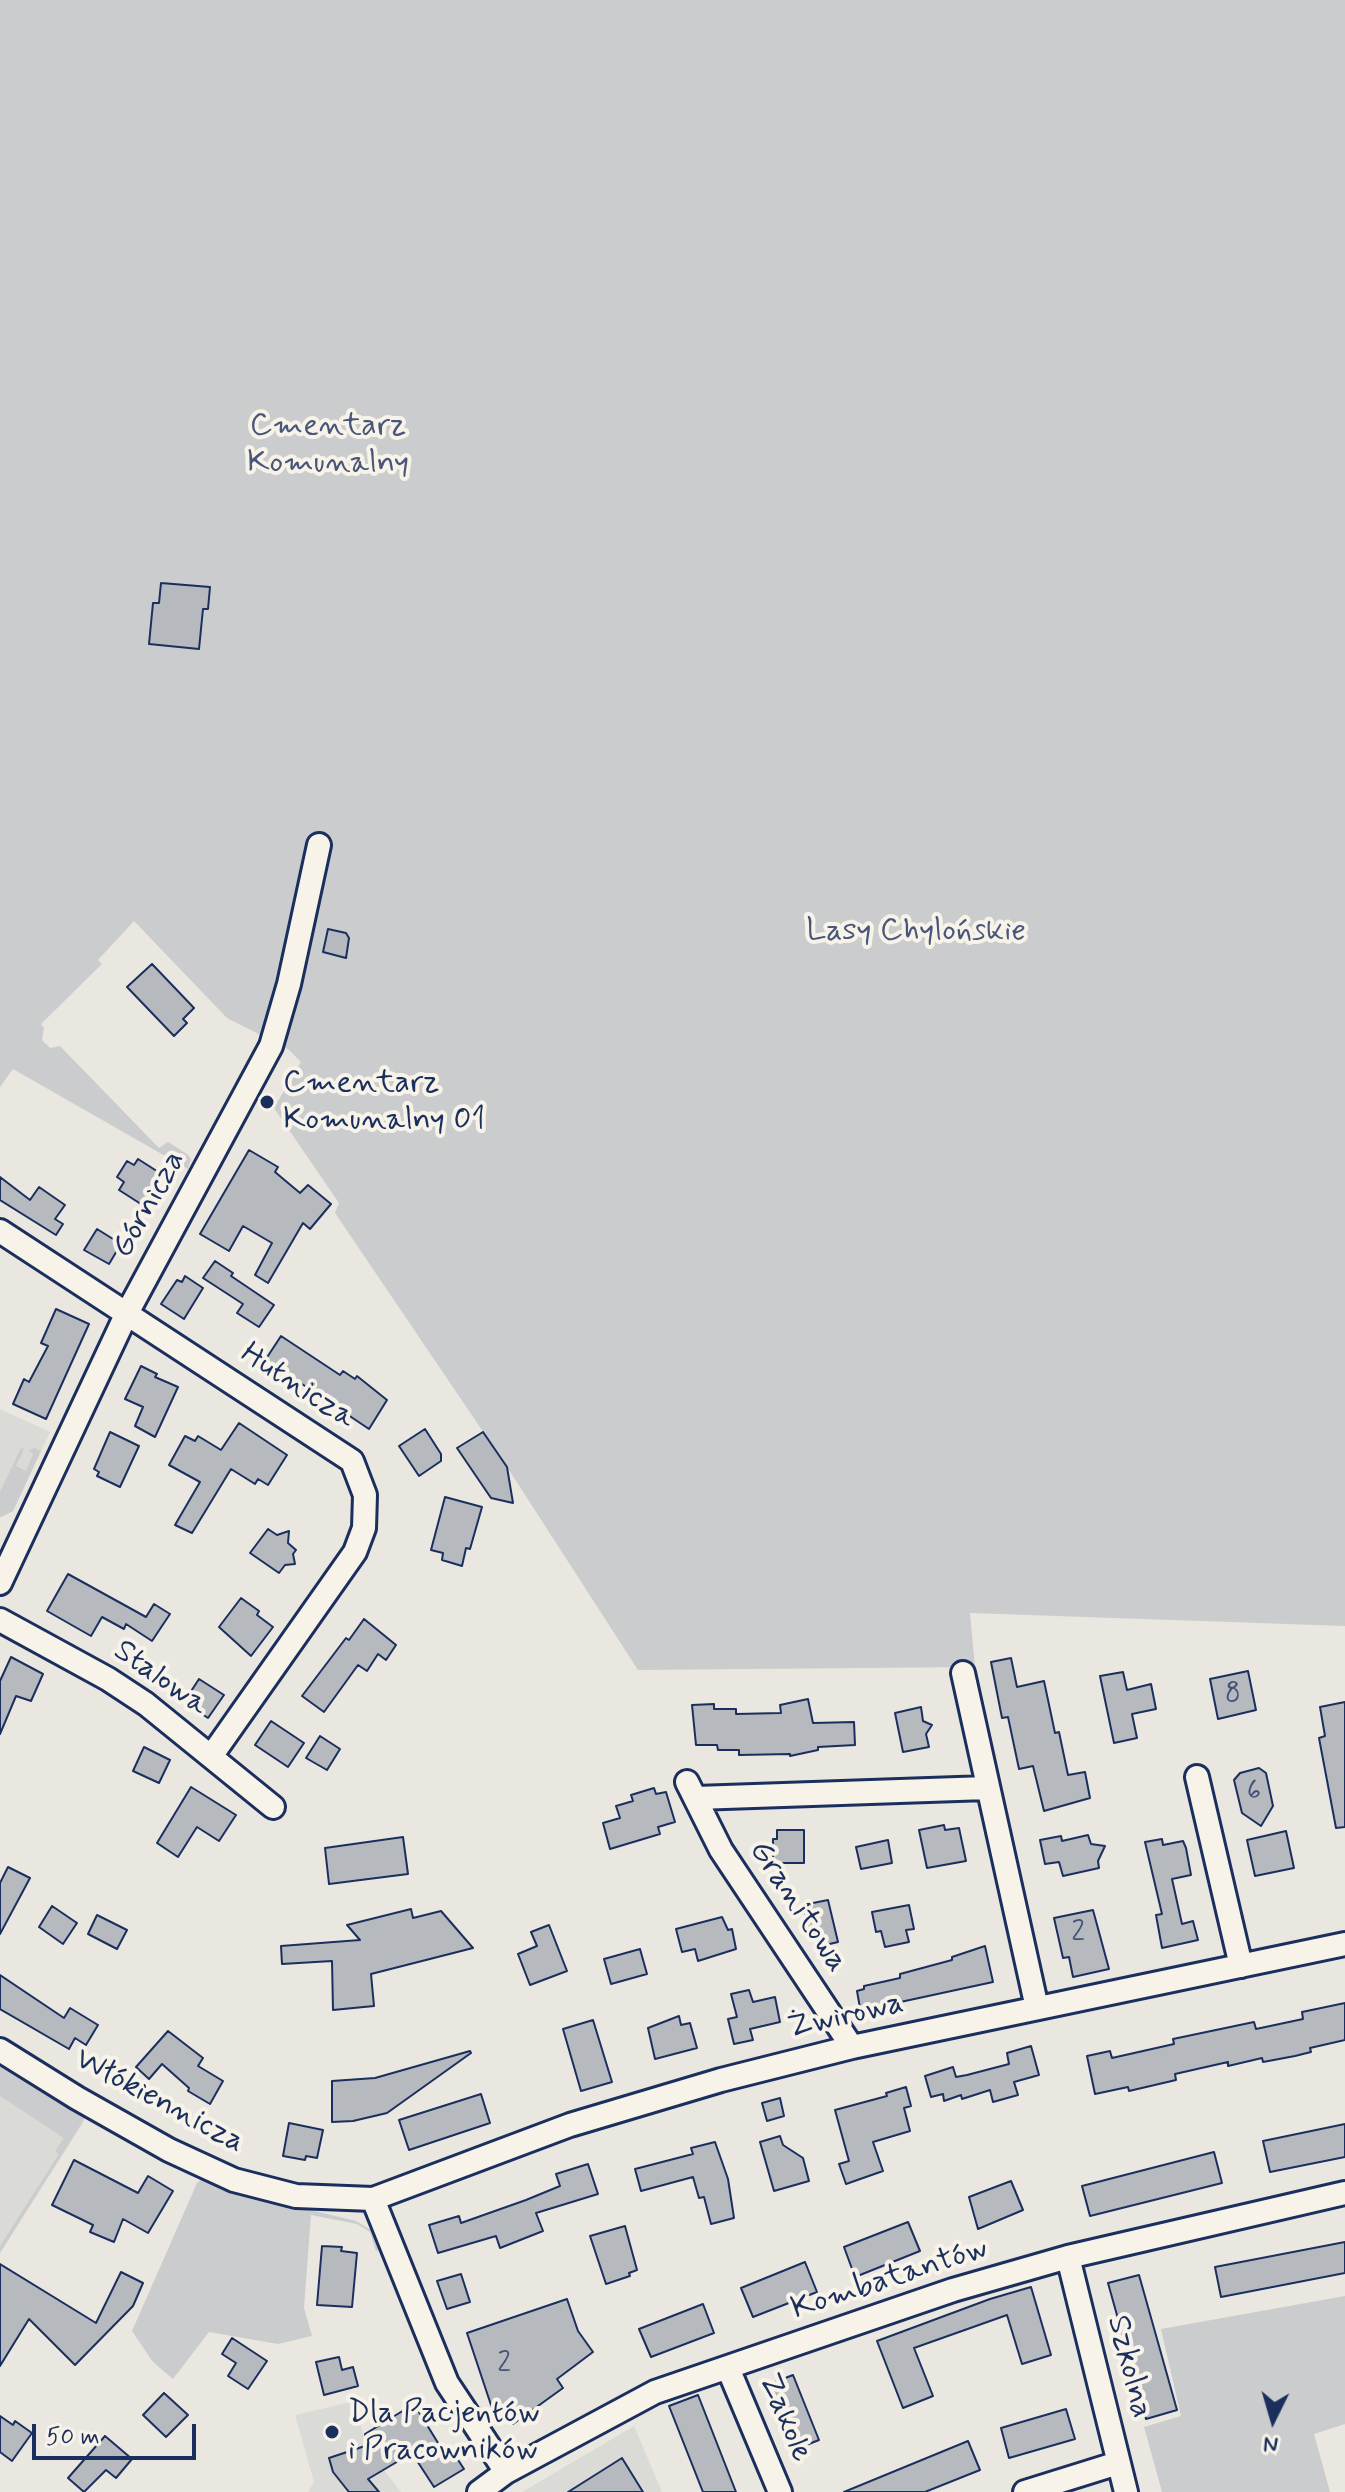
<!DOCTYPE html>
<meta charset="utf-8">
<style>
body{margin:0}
#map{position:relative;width:1345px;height:2492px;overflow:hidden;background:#eae7e0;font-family:Mynerve,sans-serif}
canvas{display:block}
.north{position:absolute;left:1233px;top:2380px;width:80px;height:80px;-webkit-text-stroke:6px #f7f3e8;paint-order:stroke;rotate:185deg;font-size:22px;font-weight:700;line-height:32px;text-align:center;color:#1b2f5e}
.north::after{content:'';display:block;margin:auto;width:28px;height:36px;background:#1b2f5e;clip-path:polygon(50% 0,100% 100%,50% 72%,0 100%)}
.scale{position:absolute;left:32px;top:2424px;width:164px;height:36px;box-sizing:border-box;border:4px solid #1b2f5e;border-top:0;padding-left:10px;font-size:24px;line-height:28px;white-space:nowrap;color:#1b2f5e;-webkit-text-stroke:6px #f7f3e8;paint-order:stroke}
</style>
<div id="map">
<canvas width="1345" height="2492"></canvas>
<div class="north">N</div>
<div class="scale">50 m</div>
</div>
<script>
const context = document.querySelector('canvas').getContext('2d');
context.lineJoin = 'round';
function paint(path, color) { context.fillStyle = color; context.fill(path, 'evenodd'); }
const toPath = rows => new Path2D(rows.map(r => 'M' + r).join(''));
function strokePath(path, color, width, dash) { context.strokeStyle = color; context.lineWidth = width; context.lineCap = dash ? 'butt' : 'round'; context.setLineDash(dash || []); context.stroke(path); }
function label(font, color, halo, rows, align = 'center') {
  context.font = font + ' Mynerve,sans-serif'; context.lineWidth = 8; context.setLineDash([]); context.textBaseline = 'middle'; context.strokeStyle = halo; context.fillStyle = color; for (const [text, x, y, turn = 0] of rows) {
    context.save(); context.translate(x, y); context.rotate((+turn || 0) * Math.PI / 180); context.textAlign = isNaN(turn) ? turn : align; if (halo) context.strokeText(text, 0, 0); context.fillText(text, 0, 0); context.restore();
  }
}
paint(toPath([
 [0,1409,50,1432,13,1511,0,1518],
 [0,2071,83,2123,0,2253],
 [355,2401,366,2447,401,2492,308,2492,314,2482,295,2415],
 [634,2426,662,2492,522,2492]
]), '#dadad6');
paint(toPath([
 [0,0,1345,0,1345,1626,970,1613,975,1667,638,1670,509,1470,335,1213,339,1203,274,1108,301,1062,288,1049,227,1018,134,921,98,960,102,964,41,1024,44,1028,42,1040,50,1048,60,1046,159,1148,168,1142,187,1154,191,1159,188,1169,13,1069,0,1087],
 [21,1448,24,1449,16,1466,26,1471,33,1454,29,1450,35,1448,41,1451,13,1511,0,1517,0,1492],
 [0,2066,85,2118,0,2253,0,2246,59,2154,55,2151,64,2138,0,2096],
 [205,2177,270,2200,356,2221,376,2233,383,2249,376,2251,370,2232,357,2224,311,2215,304,2308,312,2336,278,2344,209,2332,173,2379,153,2362,132,2331,197,2183],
 [1345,2296,1345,2424,1314,2434,1330,2492,1162,2492,1144,2427,1181,2416,1161,2329]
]), '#cbcccd');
const building = toPath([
 [161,583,210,587,208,609,203,609,199,649,149,644,153,603,159,603,161,583],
 [328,929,346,933,349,938,346,958,323,952,328,929],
 [152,964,194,1008,183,1019,187,1023,174,1036,127,987,152,964],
 [249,1150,278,1167,275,1172,300,1193,308,1185,331,1204,310,1229,303,1223,268,1283,255,1275,272,1243,243,1226,229,1251,200,1234,249,1150],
 [138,1159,163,1175,144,1206,119,1190,124,1182,117,1177,127,1161,134,1165,138,1159],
 [0,1177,30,1200,39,1187,65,1205,55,1219,63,1224,56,1235,0,1200,0,1177],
 [97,1229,121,1244,109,1264,84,1250,97,1229],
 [215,1261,233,1273,231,1276,274,1305,259,1327,237,1313,243,1304,203,1278,215,1261],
 [185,1276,203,1288,184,1319,161,1304,177,1280,182,1282,185,1276],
 [56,1309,89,1324,46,1419,13,1404,24,1379,29,1382,48,1346,41,1343,56,1309],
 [281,1336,340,1375,343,1371,355,1379,357,1376,387,1400,369,1429,299,1382,293,1390,260,1368,281,1336],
 [141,1366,157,1374,155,1377,178,1387,155,1437,135,1426,143,1407,125,1399,141,1366],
 [239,1423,287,1455,268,1485,258,1479,255,1484,231,1469,192,1533,175,1525,200,1482,169,1465,185,1436,195,1441,198,1436,221,1450,239,1423],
 [425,1429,441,1454,441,1461,419,1476,399,1446,425,1429],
 [110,1432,139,1446,120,1487,97,1476,99,1472,94,1469,110,1432],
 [483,1432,507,1467,513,1503,491,1498,457,1448,483,1432],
 [445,1497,482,1507,470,1549,466,1548,462,1566,442,1560,443,1553,431,1550,445,1497],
 [268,1529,277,1535,289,1531,288,1543,296,1550,293,1554,295,1564,285,1565,279,1573,250,1553,268,1529],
 [68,1574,146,1617,154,1604,170,1614,152,1641,126,1624,124,1629,102,1617,91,1636,47,1611,68,1574],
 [241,1598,259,1611,257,1615,273,1627,251,1656,219,1627,241,1598],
 [364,1619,396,1645,386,1660,378,1654,367,1671,358,1665,324,1712,302,1696,346,1638,349,1640,364,1619],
 [11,1657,43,1674,31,1701,16,1696,0,1734,0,1681,11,1657],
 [1011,1658,1017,1687,1044,1681,1055,1733,1059,1732,1068,1775,1085,1772,1090,1798,1044,1811,1033,1766,1019,1769,1008,1717,1002,1718,991,1662,1011,1658],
 [1248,1671,1256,1710,1218,1719,1210,1679,1248,1671],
 [1123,1672,1127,1690,1151,1684,1156,1709,1132,1714,1137,1738,1114,1743,1100,1676,1123,1672],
 [199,1679,224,1695,208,1718,184,1702,199,1679],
 [808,1699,813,1723,854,1722,855,1745,818,1747,818,1750,790,1756,790,1754,739,1755,739,1750,718,1750,717,1745,696,1745,692,1705,714,1704,714,1709,736,1709,736,1714,781,1713,780,1705,808,1699],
 [1345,1702,1345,1827,1336,1828,1319,1738,1325,1736,1320,1707,1345,1702],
 [921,1707,923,1721,932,1725,926,1734,929,1747,903,1752,895,1713,921,1707],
 [271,1721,304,1743,288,1767,255,1745,271,1721],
 [320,1736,340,1749,327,1770,306,1758,320,1736],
 [144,1747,170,1760,159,1783,133,1771,144,1747],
 [1259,1768,1266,1773,1273,1806,1261,1826,1242,1813,1234,1780,1240,1773,1259,1768],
 [191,1787,236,1815,219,1841,197,1827,178,1857,157,1843,191,1787],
 [654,1788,656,1794,666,1792,675,1822,658,1827,660,1834,610,1849,603,1823,620,1818,616,1806,633,1801,631,1795,654,1788],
 [944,1825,945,1830,959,1828,966,1861,927,1868,919,1830,944,1825],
 [777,1830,804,1830,804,1863,773,1863,773,1839,777,1839,777,1830],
 [1286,1831,1294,1868,1255,1876,1247,1840,1286,1831],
 [1088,1835,1091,1844,1105,1846,1098,1861,1099,1868,1063,1876,1059,1862,1045,1864,1040,1840,1061,1836,1062,1841,1088,1835],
 [403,1837,408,1874,329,1884,325,1848,403,1837],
 [1162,1839,1163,1845,1183,1841,1186,1848,1191,1875,1172,1879,1182,1924,1193,1921,1198,1940,1162,1948,1156,1915,1162,1914,1145,1842,1162,1839],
 [888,1840,892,1863,861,1869,856,1847,888,1840],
 [8,1867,30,1878,0,1934,0,1883,8,1867],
 [828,1900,838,1942,817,1947,814,1934,809,1935,803,1905,828,1900],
 [909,1905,914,1929,906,1930,909,1942,885,1947,881,1931,876,1932,872,1912,909,1905],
 [52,1906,77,1923,63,1944,39,1927,52,1906],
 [411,1909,413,1918,441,1911,473,1948,371,1974,374,2006,333,2010,332,1961,282,1964,281,1946,360,1940,347,1925,411,1909],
 [1093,1910,1109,1969,1073,1977,1069,1957,1063,1958,1054,1918,1093,1910],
 [97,1915,127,1930,117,1949,88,1934,97,1915],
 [722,1917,728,1930,732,1929,736,1949,698,1961,695,1949,682,1952,676,1929,722,1917],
 [549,1925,567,1971,530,1985,518,1954,537,1946,531,1932,549,1925],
 [985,1946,993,1982,868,2009,868,2006,860,2008,857,1991,864,1989,864,1986,900,1978,900,1974,952,1960,952,1957,985,1946],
 [640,1949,647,1974,611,1984,604,1959,640,1949],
 [0,1975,64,2018,70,2008,98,2025,86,2045,75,2038,69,2049,0,2009,0,1975],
 [749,1990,753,2002,775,1997,780,2022,750,2029,753,2040,734,2044,728,2019,737,2017,731,1994,749,1990],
 [1345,2003,1345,2040,1310,2048,1311,2052,1295,2056,1263,2062,1262,2058,1228,2066,1228,2062,1175,2074,1176,2080,1129,2091,1128,2087,1095,2094,1087,2056,1110,2051,1112,2058,1174,2044,1173,2039,1254,2022,1256,2029,1303,2019,1302,2012,1345,2003],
 [679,2016,681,2025,690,2023,697,2048,655,2059,648,2028,679,2016],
 [593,2020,612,2082,581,2091,563,2029,593,2020],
 [168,2031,203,2058,198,2066,223,2081,210,2104,188,2091,189,2088,162,2064,149,2079,136,2067,168,2031],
 [1031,2046,1039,2075,1014,2082,1018,2095,993,2102,990,2090,962,2099,961,2095,944,2101,943,2094,931,2097,925,2076,953,2067,956,2077,967,2075,1009,2064,1007,2053,1031,2046],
 [470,2051,471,2053,387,2113,353,2121,332,2122,332,2081,375,2078,470,2051],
 [906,2087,911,2106,904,2108,910,2131,873,2142,883,2171,846,2184,839,2164,849,2161,835,2110,887,2096,886,2093,906,2087],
 [481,2094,490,2123,409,2150,399,2120,481,2094],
 [780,2098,784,2116,767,2121,762,2103,780,2098],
 [289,2123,323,2130,317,2158,306,2156,305,2160,283,2156,289,2123],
 [1345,2124,1345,2157,1270,2172,1263,2141,1345,2124],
 [780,2136,783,2145,803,2158,809,2181,774,2191,760,2142,780,2136],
 [715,2142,728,2179,734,2218,711,2224,704,2197,699,2198,693,2177,641,2191,635,2169,693,2154,691,2148,715,2142],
 [1214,2152,1222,2183,1090,2216,1082,2186,1214,2152],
 [74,2160,138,2193,148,2176,173,2191,148,2233,123,2219,114,2242,90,2232,93,2225,52,2205,74,2160],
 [588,2164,598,2194,536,2213,543,2231,500,2248,496,2236,438,2253,429,2225,459,2216,461,2223,526,2200,560,2186,556,2174,588,2164],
 [1011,2181,1023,2210,978,2229,969,2197,1011,2181],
 [908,2222,920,2251,855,2277,844,2247,908,2222],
 [625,2226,637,2270,629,2273,630,2276,606,2284,590,2236,625,2226],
 [1345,2242,1345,2273,1221,2297,1215,2267,1345,2242],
 [322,2246,342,2247,341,2251,357,2253,352,2307,317,2305,322,2246],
 [805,2262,817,2292,753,2317,741,2288,805,2262],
 [0,2264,96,2323,121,2272,143,2283,133,2306,75,2365,29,2319,0,2366,0,2264],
 [461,2274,470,2302,447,2309,437,2281,461,2274],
 [1139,2275,1177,2410,1146,2419,1108,2283,1139,2275],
 [1031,2287,1051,2355,1022,2364,1007,2315,914,2348,933,2396,903,2408,877,2341,990,2299,1031,2287],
 [567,2299,578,2331,593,2352,557,2379,563,2388,513,2424,498,2404,492,2408,467,2333,567,2299],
 [703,2304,714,2333,651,2357,639,2329,703,2304],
 [232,2338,267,2361,248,2389,228,2376,236,2363,222,2354,232,2338],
 [339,2357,342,2370,353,2367,358,2386,324,2395,316,2362,339,2357],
 [793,2375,819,2440,791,2451,765,2386,793,2375],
 [164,2393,188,2415,166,2437,143,2415,164,2393],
 [698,2395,736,2492,703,2492,669,2406,698,2395],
 [414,2404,443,2451,449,2446,464,2469,434,2487,412,2453,368,2479,379,2492,349,2492,333,2472,329,2458,368,2445,365,2434,414,2404],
 [1066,2409,1075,2439,1009,2458,1001,2428,1066,2409],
 [0,2416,13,2425,15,2421,32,2433,12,2461,0,2452,0,2416],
 [105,2436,132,2459,116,2478,106,2470,84,2492,68,2478,105,2436],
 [968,2441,980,2470,925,2492,844,2492,968,2441],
 [622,2458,643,2492,568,2492,603,2470,622,2458]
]);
paint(building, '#b6babf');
strokePath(building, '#1b2f5e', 2);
const street = toPath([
 [0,1231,352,1461,365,1495,364,1528,355,1552,212,1755],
 [0,1583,126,1315,271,1046,289,984,319,845],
 [0,1620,108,1679,146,1704,273,1807],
 [963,1673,1037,2008],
 [1197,1777,1241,1966],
 [687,1782,721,1850,852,2047],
 [696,1798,987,1788],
 [0,2050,77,2098,169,2150,234,2180,296,2196,373,2199,570,2125,721,2080,852,2047,1345,1944],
 [373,2199,447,2383,506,2472],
 [1068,2257,1126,2492],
 [728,2368,780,2492],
 [479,2492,506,2472,655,2392,953,2290,1068,2257,1345,2193],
 [1025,2492,1118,2463]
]);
strokePath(street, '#1b2f5e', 28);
strokePath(street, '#f7f3e8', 22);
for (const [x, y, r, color] of [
 [267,1102,8,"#1b2f5e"],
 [332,2432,8,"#1b2f5e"]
]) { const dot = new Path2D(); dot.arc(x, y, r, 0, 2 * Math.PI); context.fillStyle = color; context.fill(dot); strokePath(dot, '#f7f3e8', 3); }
label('28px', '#425276', null, [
 ["8",1233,1695],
 ["6",1254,1793],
 ["2",1078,1934],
 ["2",504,2365]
]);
label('32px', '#47567a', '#f7f3e8', [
 ["Cmentarz",328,427],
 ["Komunalny",328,464],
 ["Lasy Chylońskie",916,932]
]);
label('32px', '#1b2f5e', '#f7f3e8', [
 ["Cmentarz",283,1084],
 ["Komunalny 01",283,1121],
 ["Dla Pacjentów",348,2414],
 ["i Pracowników",348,2451]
], 'left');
label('32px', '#1b2f5e', '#f7f3e8', [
 ["Górnicza",150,1205,-61],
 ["Hutnicza",297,1387,33],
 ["Stalowa",160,1679,35],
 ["Granitowa",797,1907,56],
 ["Żwirowa",846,2017,-13],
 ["Włókiennicza",159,2102,28],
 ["Kombatantów",890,2280,-18],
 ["Szkolna",1128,2367,76],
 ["Zakole",784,2418,67]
]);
</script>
